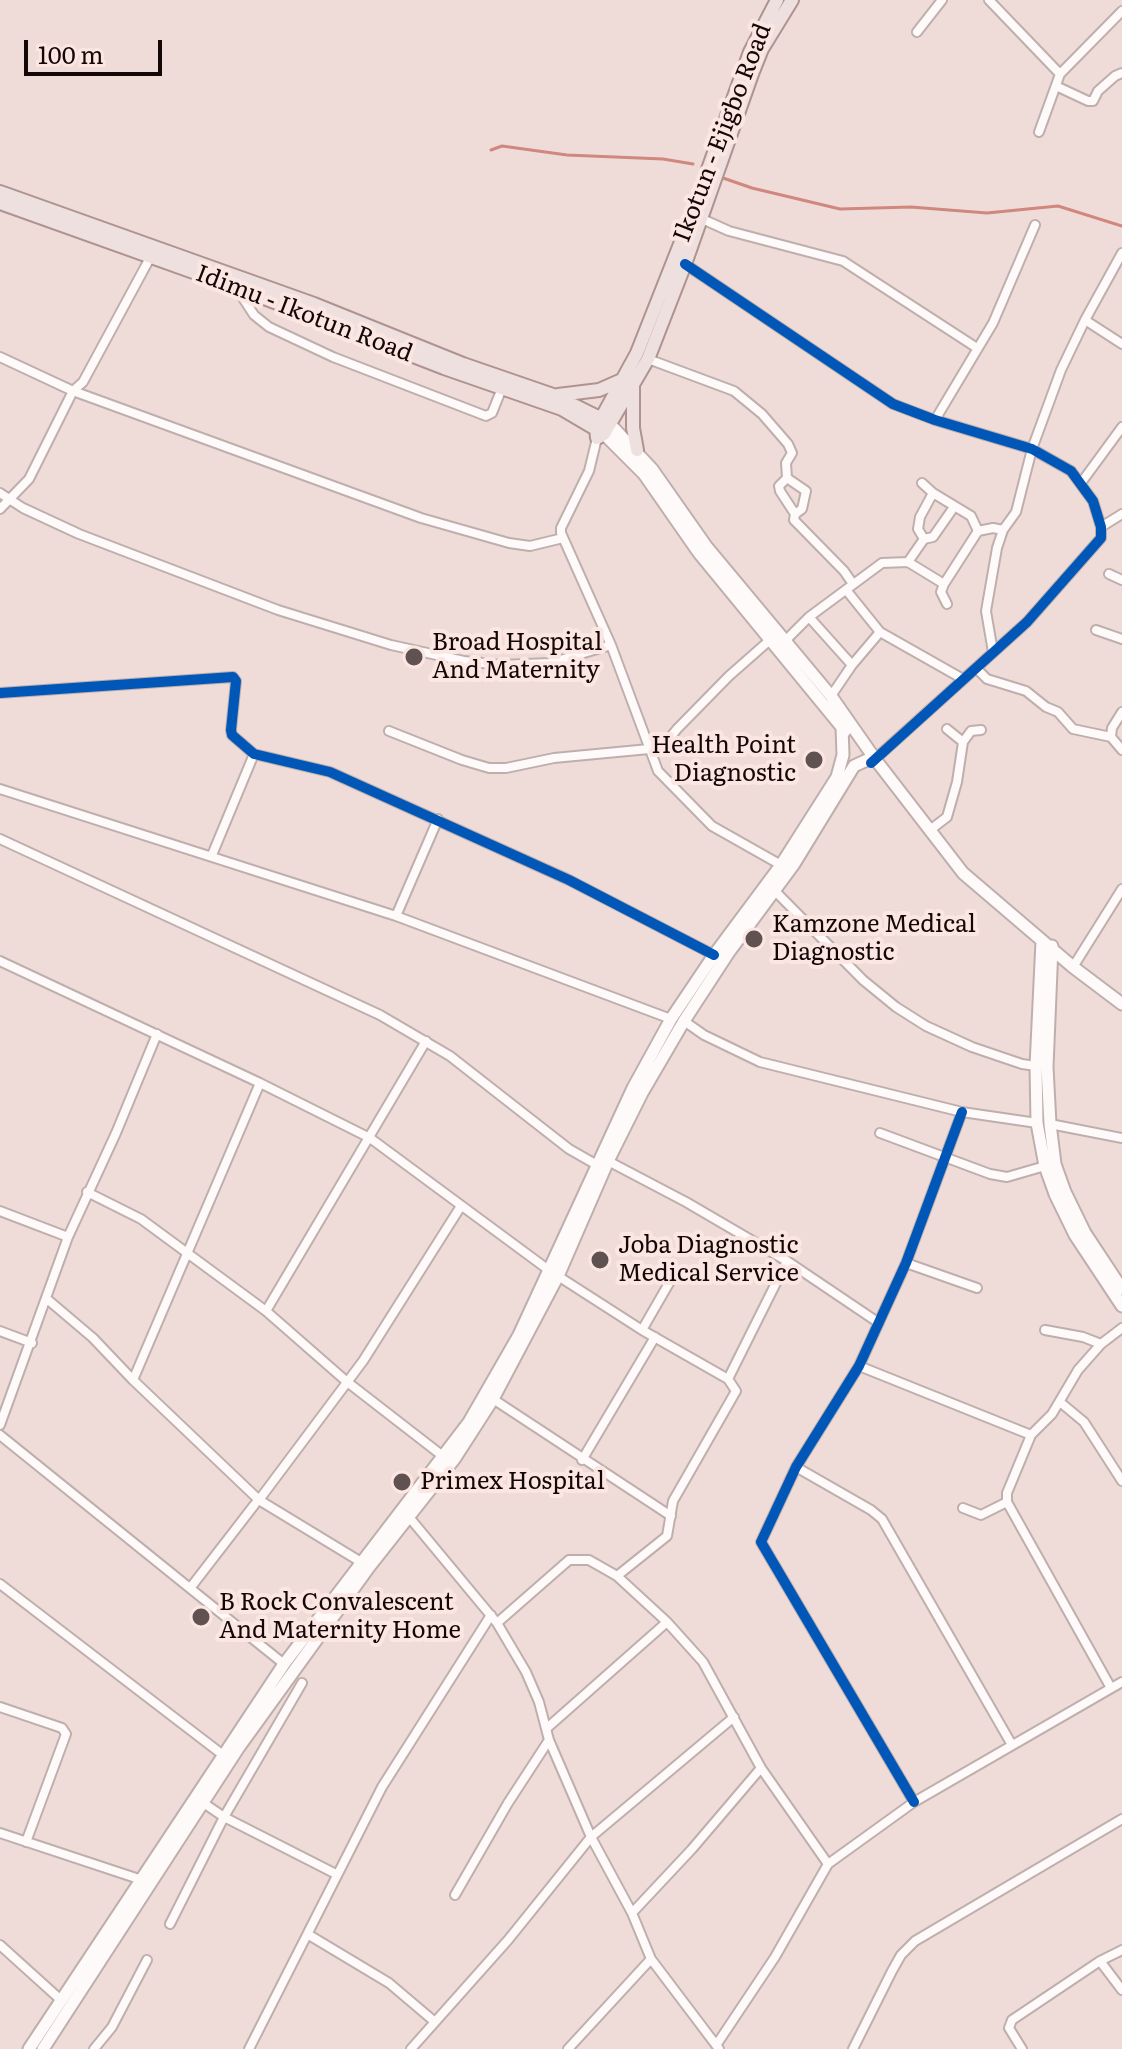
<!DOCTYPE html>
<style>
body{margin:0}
#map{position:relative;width:1122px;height:2049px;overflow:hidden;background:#efdcd9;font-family:Literata,serif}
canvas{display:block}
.scale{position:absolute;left:24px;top:40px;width:138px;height:36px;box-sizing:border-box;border:4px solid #130807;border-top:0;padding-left:10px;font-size:24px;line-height:28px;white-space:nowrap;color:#130807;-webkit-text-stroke:6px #fce6e2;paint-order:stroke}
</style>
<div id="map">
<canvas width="1122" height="2049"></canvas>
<div class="scale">100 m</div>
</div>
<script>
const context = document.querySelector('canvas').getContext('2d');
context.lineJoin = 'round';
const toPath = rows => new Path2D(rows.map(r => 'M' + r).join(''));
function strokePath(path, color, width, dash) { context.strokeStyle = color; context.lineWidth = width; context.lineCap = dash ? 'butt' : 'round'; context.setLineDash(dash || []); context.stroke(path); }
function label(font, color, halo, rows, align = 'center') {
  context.font = font + ' Literata,serif'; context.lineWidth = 8; context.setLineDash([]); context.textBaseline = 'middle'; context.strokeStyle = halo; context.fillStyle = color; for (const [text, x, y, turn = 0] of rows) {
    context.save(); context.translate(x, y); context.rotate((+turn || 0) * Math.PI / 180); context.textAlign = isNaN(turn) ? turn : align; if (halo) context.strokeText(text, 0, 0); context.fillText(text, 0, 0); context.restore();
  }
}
strokePath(toPath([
 [491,150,502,146,567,155,663,159,693,164],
 [723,178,752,188,840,209,911,207,987,213,1058,206,1122,226]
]), '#d0877d', 3);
const street = toPath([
 [989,0,1060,74],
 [917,32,942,0],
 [1056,86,1088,101,1093,101,1098,91,1115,76,1122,73],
 [1039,132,1060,74,1122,11],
 [700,218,729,231,843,261,977,348],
 [685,264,893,404,935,420,1032,449,1071,471,1093,501,1101,527,1101,538,1027,622,874,760],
 [241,289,243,298,254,315,269,327,333,357,486,416,492,413,502,388],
 [1085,320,1122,344],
 [0,357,73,391,421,518,509,543,530,546,563,538],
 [648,359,734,391,762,414,788,444,792,453,786,463,787,478,779,486,780,491,795,514,794,520,844,571,853,584],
 [935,420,993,323,1035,225],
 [597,438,589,471,561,528,561,533,611,645,658,771,712,826,781,865],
 [787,478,806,491,802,509,795,514],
 [1081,483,1122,427],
 [0,493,23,508,79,534,278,610,391,645,464,661,501,665,550,663,611,645],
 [933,493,971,516,978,531],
 [0,509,29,479,73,391,83,382,151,256],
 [1101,527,1122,514],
 [924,539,933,537,954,507],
 [908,562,944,584],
 [1109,574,1122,580],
 [847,591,880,632,963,679],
 [947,604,941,592,944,584,978,531,993,528,1003,530],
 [809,617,852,665],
 [1096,630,1122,639],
 [786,640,809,617,882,563,908,562,924,539,918,529,920,517,933,493,922,483],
 [993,652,986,611,997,548,1003,530,1016,512,1032,449,1061,370,1085,320,1122,253],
 [976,668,987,679,1026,691,1046,707,1058,712,1073,729,1111,737,1122,750],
 [0,693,233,677,236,681,231,730,232,735,254,754,330,772,569,880,714,955],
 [831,696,852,665,880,632],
 [389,731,462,760,489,768,506,768,554,758,649,749,665,744,677,729,729,676,771,639],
 [1111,737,1112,728,1122,712],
 [963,742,971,731,981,730],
 [0,789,396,916,671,1019],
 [930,830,947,817,957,782,963,742,947,729],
 [0,839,380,1015,450,1056,569,1149,597,1165],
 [212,855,254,754],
 [775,891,863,980,896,1007,926,1026,972,1047,1022,1064,1036,1066],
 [396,916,438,819],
 [0,961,260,1083,370,1138,550,1271],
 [1073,967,1122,889],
 [684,1021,704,1035,760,1062,962,1112,1037,1123],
 [1050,1124,1122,1138],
 [880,1133,990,1174,1007,1177,1045,1166],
 [608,1161,686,1202,787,1261,879,1323],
 [87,1192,141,1219,266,1311,346,1381,444,1457],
 [0,1211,68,1237],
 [906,1263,977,1288],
 [558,1276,642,1330,728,1379,736,1391,673,1501,667,1536,617,1576],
 [47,1299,93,1338,133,1380,259,1500,361,1562],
 [266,1311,426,1041],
 [642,1330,672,1278],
 [1045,1330,1083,1337,1101,1344],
 [0,1331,32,1343],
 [859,1366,1031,1435],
 [728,1379,787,1261],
 [133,1380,260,1083],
 [493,1399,671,1516],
 [1060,1402,1084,1422,1122,1481],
 [0,1425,68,1237,116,1133,157,1034],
 [0,1435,284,1664],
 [582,1460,655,1337],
 [796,1467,871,1510,882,1519,1012,1745],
 [259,1500,363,1361,461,1206],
 [963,1508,981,1515,1007,1502],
 [409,1517,497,1623,526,1672,539,1702,549,1740,591,1837,632,1913,651,1959,719,2049],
 [0,1584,223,1755],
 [191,1587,255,1504],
 [497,1623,569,1560,589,1560,617,1576,667,1622,703,1662,761,1768,828,1864],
 [1111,1688,1007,1502,1007,1493,1031,1435,1052,1414,1078,1370,1101,1344,1122,1328],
 [0,1707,62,1728,66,1734,26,1842],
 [547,1728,667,1622],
 [202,1802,224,1817,336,1874],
 [914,1802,761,1542,796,1467,859,1366,906,1263,962,1112],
 [0,1833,142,1880],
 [455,1895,508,1803,549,1740],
 [632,1913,692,1849,761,1768],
 [170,1924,224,1817,302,1683],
 [309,1935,389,1983,435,2022],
 [0,1945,62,2001],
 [1100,1961,1122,1990],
 [717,2044,775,1957,828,1864,914,1802,1122,1682],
 [94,2049,112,2027,147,1960],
 [249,2049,382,1787,491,1615],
 [411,2049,508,1940,591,1837,734,1717],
 [568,2049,651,1959],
 [853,2049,892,1971,901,1955,915,1941,1122,1819],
 [1022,2049,1009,2028,1012,2020,1100,1961,1122,1950]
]);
const secondary = toPath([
 [610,424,652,469,706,546,831,696,875,759,963,873,1073,967,1122,1004],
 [604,434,644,474,699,553,845,731],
 [1042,941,1036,1066,1037,1123,1045,1166,1055,1194,1075,1235,1122,1306],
 [1052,946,1047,1067,1050,1124,1055,1164,1065,1192,1085,1233,1122,1289],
 [29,2049,284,1664,469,1422,519,1335,633,1088,671,1019,714,955,781,865,837,777,843,755,842,727],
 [43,2049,239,1747,369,1567,455,1458,493,1399,558,1276,608,1161,642,1093,684,1021,729,952,794,864,854,766,867,760]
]);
const primary = toPath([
 [777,0,750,52,692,214,637,353,596,428,597,438,604,434,648,359,685,264,752,74,762,49,792,0],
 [0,192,314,304,463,364,553,395,606,421],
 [0,203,241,289,444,368,562,409,601,432],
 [633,386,633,428,637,450],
 [558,395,599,390,624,379]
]);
strokePath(street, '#beafad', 12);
strokePath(secondary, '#beafad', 15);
strokePath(primary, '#ae9390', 16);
strokePath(street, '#fdfaf9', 8);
strokePath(secondary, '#fdfaf9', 11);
strokePath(primary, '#ede0df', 12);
strokePath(toPath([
 [685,264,893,404,935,420,1032,449,1071,471,1093,501,1101,527,1101,538,1027,622,871,763],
 [0,693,233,677,236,681,231,730,232,735,254,754,330,772,569,880,714,955],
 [914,1802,761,1542,796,1467,859,1366,906,1263,962,1112]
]), '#0057b8', 10);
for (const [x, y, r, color] of [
 [414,657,10,"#605250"],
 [814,760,10,"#605250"],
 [754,939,10,"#605250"],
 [600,1260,10,"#605250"],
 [402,1482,10,"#605250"],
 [201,1617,10,"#605250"]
]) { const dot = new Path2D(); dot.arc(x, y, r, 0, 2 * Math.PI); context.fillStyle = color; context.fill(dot); strokePath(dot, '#fce6e2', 3); }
label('24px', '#130807', '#fce6e2', [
 ["Ikotun - Ejigbo Road",723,133,-69],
 ["Idimu - Ikotun Road",304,314,21]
]);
label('24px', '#130807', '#fce6e2', [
 ["Broad Hospital",432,643],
 ["And Maternity",432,671],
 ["Health Point",796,746,"right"],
 ["Diagnostic",796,774,"right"],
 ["Kamzone Medical",772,925],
 ["Diagnostic",772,953],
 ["Joba Diagnostic",618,1246],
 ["Medical Service",618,1274],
 ["Primex Hospital",420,1482],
 ["B Rock Convalescent",219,1603],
 ["And Maternity Home",219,1631]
], 'left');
</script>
